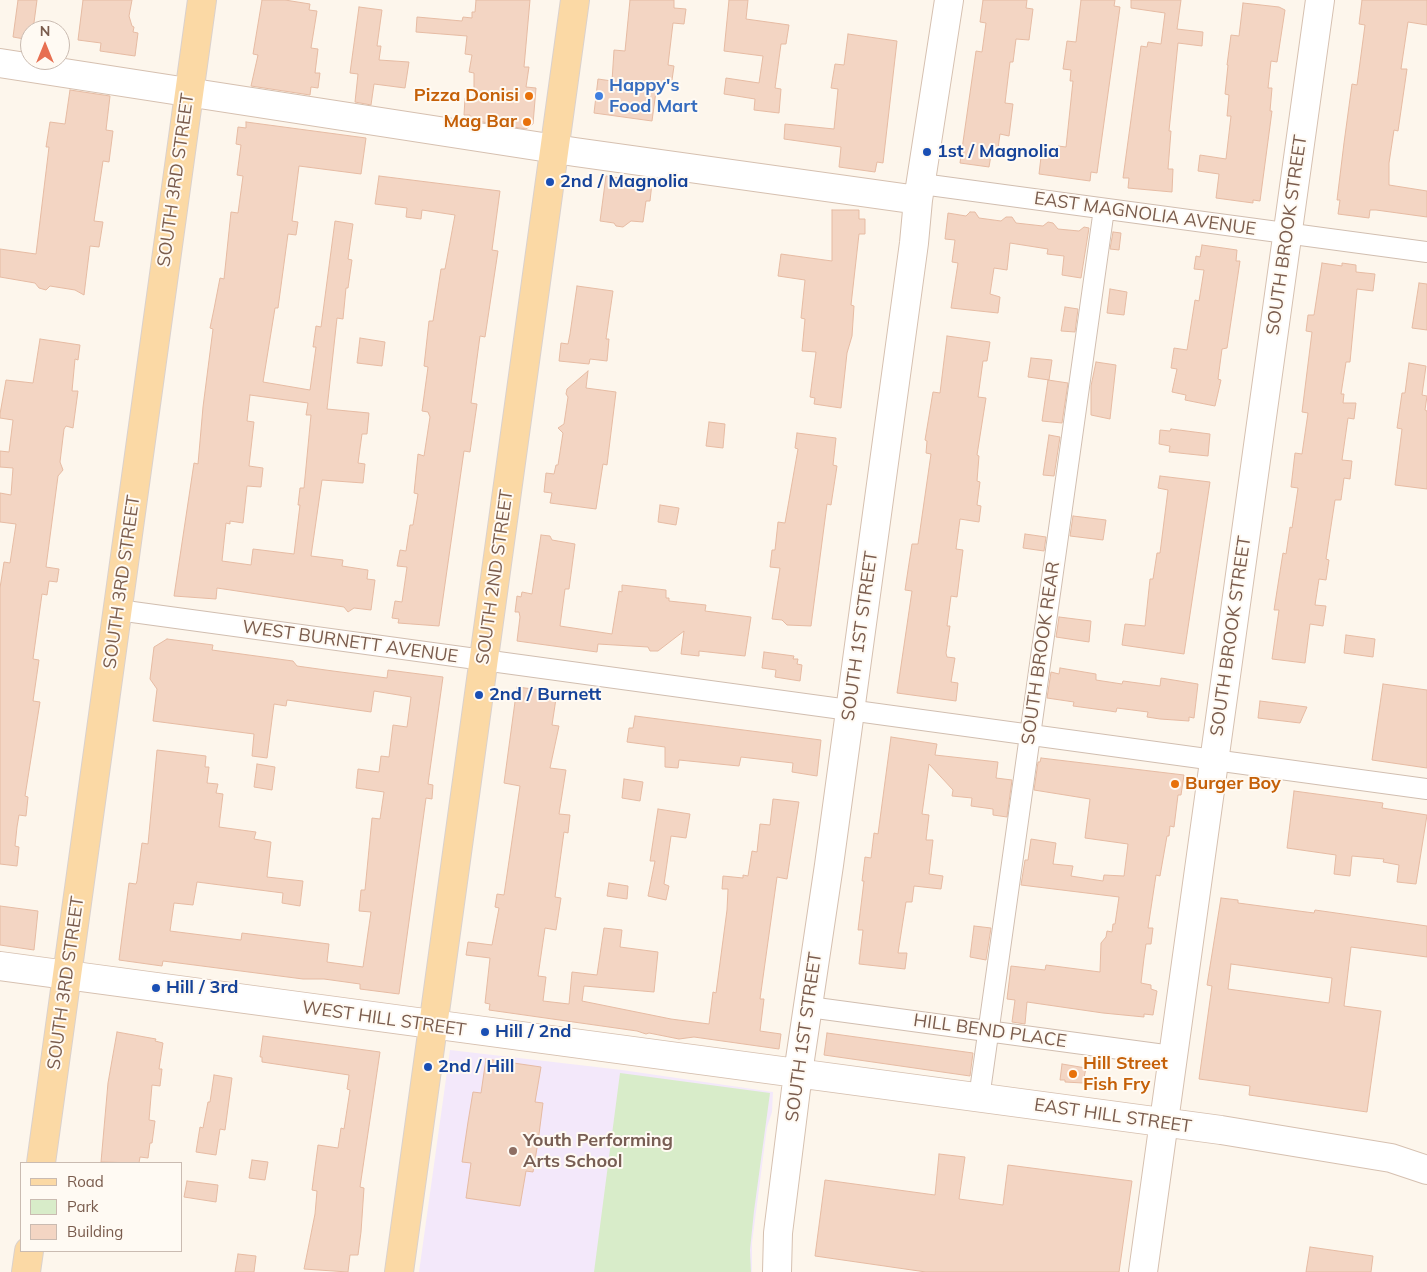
<!DOCTYPE html>
<style>
body{margin:0}
#map{position:relative;width:1427px;height:1272px;overflow:hidden;background:#fdf6ec;font-family:Mulish,sans-serif}
canvas{display:block}
.legend{position:absolute;left:20px;top:1162px;width:162px;height:90px;box-sizing:border-box;background:#fffaf3;border:1px solid #cabbb1;margin:0;padding:6px 9px;list-style:none;font-size:15px;color:#7a5c4d}
.legend li{display:flex;align-items:center;gap:10px;height:25px}
.legend b{width:25px;border:1px solid #cabbb1}
.north{position:absolute;left:20px;top:20px;width:50px;height:50px;box-sizing:border-box;background:#fffaf3;border:1px solid #cabbb1;border-radius:50%;rotate:0deg;font-size:14px;font-weight:700;line-height:20px;text-align:center;color:#7a5c4d}
.north::after{content:'';display:block;margin:auto;width:18px;height:22px;background:#e76f51;clip-path:polygon(50% 0,100% 100%,50% 72%,0 100%)}
</style>
<div id="map">
<canvas width="1427" height="1272"></canvas>
<ul class="legend">
<li><b style="height:6px;background:#fbd9a5"></b>Road</li>
<li><b style="height:14px;background:#d8ecc9"></b>Park</li>
<li><b style="height:14px;background:#f3d5c3"></b>Building</li>
</ul>
<div class="north">N</div>
</div>
<script>
const context = document.querySelector('canvas').getContext('2d');
context.lineJoin = 'round';
function paint(path, color) { context.fillStyle = color; context.fill(path, 'evenodd'); }
const toPath = rows => new Path2D(rows.map(r => 'M' + r).join(''));
function strokePath(path, color, width, dash) { context.strokeStyle = color; context.lineWidth = width; context.lineCap = dash ? 'butt' : 'round'; context.setLineDash(dash || []); context.stroke(path); }
function label(font, color, halo, rows, align = 'center') {
  context.font = font + ' Mulish,sans-serif'; context.lineWidth = 4; context.setLineDash([]); context.textBaseline = 'middle'; context.strokeStyle = halo; context.fillStyle = color; for (const [text, x, y, turn = 0] of rows) {
    context.save(); context.translate(x, y); context.rotate((+turn || 0) * Math.PI / 180); context.textAlign = isNaN(turn) ? turn : align; if (halo) context.strokeText(text, 0, 0); context.fillText(text, 0, 0); context.restore();
  }
}
paint(toPath([
 [450,1050,622,1070,773,1092,772,1112,767,1127,752,1243,752,1272,419,1272]
]), '#f3e8fa');
paint(toPath([
 [620,1073,770,1093,754,1211,750,1250,751,1272,594,1272]
]), '#d8ecc9');
const building = toPath([
 [18,0,37,0,33,30,30,30,30,40,13,37,18,0],
 [83,0,132,0,129,16,132,26,134,27,133,32,138,33,135,56,100,51,101,43,78,40,83,0],
 [262,0,285,0,310,4,309,10,317,11,311,48,318,49,315,73,320,73,318,88,311,87,310,95,251,86,258,55,253,54,262,0],
 [476,0,530,0,524,67,529,67,526,87,536,88,533,124,526,129,470,120,470,115,464,115,465,98,474,99,474,73,469,72,472,55,465,54,467,36,416,32,417,17,462,21,463,17,472,18,472,12,475,12,476,0],
 [630,0,674,0,674,8,686,9,684,24,673,23,668,65,674,66,672,80,670,79,670,85,657,84,652,121,594,113,598,79,612,81,614,50,625,51,630,0],
 [729,0,748,0,746,19,789,25,786,44,781,44,775,88,781,89,779,113,754,110,755,99,724,94,726,78,759,83,763,56,724,51,729,0],
 [983,0,1027,0,1026,8,1033,9,1029,40,1016,39,1013,62,1010,62,1005,103,1013,104,1009,136,1000,134,997,156,991,155,989,167,960,163,976,51,982,52,986,23,980,22,983,0],
 [1081,0,1115,0,1114,6,1120,7,1097,173,1091,172,1090,181,1039,174,1041,157,1051,158,1052,153,1057,154,1058,146,1066,147,1073,81,1070,81,1071,70,1063,69,1067,41,1076,42,1081,0],
 [1131,0,1181,0,1177,29,1203,32,1202,46,1178,43,1169,131,1171,131,1168,169,1173,169,1172,192,1128,188,1129,178,1123,178,1141,46,1147,47,1148,42,1161,44,1165,13,1131,8,1131,0],
 [1362,0,1427,0,1427,25,1408,22,1401,69,1407,69,1398,131,1394,130,1389,163,1389,185,1427,191,1427,217,1376,210,1370,210,1369,218,1338,214,1340,200,1337,200,1344,143,1352,84,1357,85,1365,25,1359,24,1362,0],
 [1243,3,1279,7,1285,10,1277,62,1271,61,1268,88,1272,88,1270,111,1272,111,1260,201,1253,200,1253,203,1216,198,1219,174,1198,171,1200,155,1226,159,1231,116,1227,116,1229,95,1225,94,1228,65,1227,65,1231,35,1239,36,1243,3],
 [359,7,382,10,377,46,381,46,379,60,409,62,405,88,374,84,371,105,355,102,358,74,350,73,359,7],
 [848,34,897,41,883,163,877,162,875,172,839,167,841,147,784,139,785,124,834,129,838,89,831,88,835,64,844,65,848,34],
 [70,90,110,96,106,130,113,131,109,162,103,161,94,221,103,222,99,247,90,246,84,295,75,290,50,286,46,290,39,288,35,283,0,277,0,249,36,254,49,147,46,147,50,122,65,124,70,90],
 [246,122,366,138,361,174,299,166,292,221,298,222,296,235,288,234,278,308,275,308,263,382,310,390,316,347,313,347,316,326,321,327,335,221,353,224,348,259,352,260,348,288,346,288,343,319,337,318,327,409,369,413,367,434,362,434,358,463,365,464,363,483,322,480,311,556,343,560,342,566,368,570,367,579,375,580,371,610,354,608,348,612,344,607,217,588,216,599,174,596,194,463,198,464,203,407,213,329,210,328,214,309,220,278,224,279,231,212,238,213,243,176,237,175,241,145,236,144,238,127,246,128,246,122],
 [250,395,308,403,306,415,311,415,304,488,300,488,298,505,300,505,294,554,253,549,251,565,222,561,226,523,230,524,230,521,243,523,247,486,261,487,263,468,249,466,254,422,247,421,250,395],
 [379,176,500,191,492,250,498,251,485,337,480,336,471,403,477,404,470,452,464,451,439,626,398,623,399,619,392,618,395,601,402,602,407,567,397,566,400,550,406,551,410,525,413,525,418,494,414,493,418,454,424,456,430,417,428,412,422,411,428,367,424,366,429,321,433,321,441,269,445,269,455,215,422,210,421,219,406,217,407,208,375,204,379,176],
 [606,176,652,183,650,201,646,201,643,222,631,221,623,227,616,226,614,223,600,221,606,176],
 [832,210,859,210,859,219,865,219,865,234,859,234,851,305,854,306,852,336,847,353,841,408,814,404,815,398,810,397,816,352,802,351,805,319,801,318,805,280,778,276,781,254,832,261,832,210],
 [970,212,975,212,979,218,1001,221,1006,217,1012,217,1016,223,1043,226,1048,222,1053,223,1058,229,1079,231,1084,227,1089,228,1081,278,1062,275,1064,256,1047,254,1048,249,1010,243,1007,270,994,268,990,294,1000,297,998,313,951,308,958,263,952,262,955,240,945,239,948,213,966,216,970,212],
 [1113,232,1121,233,1119,250,1110,249,1113,232],
 [1202,245,1237,250,1236,261,1240,261,1227,348,1222,349,1218,379,1221,380,1215,406,1185,400,1186,395,1172,392,1177,369,1171,368,1174,348,1187,350,1195,300,1199,301,1204,270,1194,269,1196,256,1200,257,1202,245],
 [1322,263,1342,266,1342,263,1356,265,1356,272,1375,274,1373,291,1357,289,1350,362,1346,362,1341,394,1344,394,1343,403,1356,403,1354,419,1348,418,1342,460,1352,461,1350,479,1344,478,1341,500,1335,500,1326,559,1329,560,1326,580,1319,579,1315,605,1326,606,1323,626,1310,624,1305,663,1272,659,1279,610,1274,610,1279,578,1283,553,1286,554,1290,527,1292,528,1298,488,1291,487,1295,453,1302,454,1308,413,1302,412,1312,332,1306,331,1308,315,1314,315,1322,263],
 [1419,283,1427,284,1427,330,1412,328,1419,283],
 [577,286,613,291,606,339,609,339,607,361,590,359,589,364,559,361,561,343,568,344,570,334,577,286],
 [1110,289,1127,292,1124,315,1107,313,1110,289],
 [1065,307,1078,309,1075,332,1061,331,1065,307],
 [947,336,990,342,987,361,983,361,978,397,986,398,977,455,979,456,977,481,980,482,977,505,981,506,979,522,960,519,956,549,963,550,957,597,951,596,947,626,950,626,946,653,947,657,955,658,951,682,958,683,956,701,897,693,912,591,905,590,908,570,912,544,918,544,931,454,926,453,927,441,925,440,933,392,940,393,947,336],
 [360,338,385,342,382,366,357,363,360,338],
 [40,339,80,345,78,360,75,359,72,391,78,391,73,428,66,426,64,429,60,462,63,470,58,476,46,567,59,569,57,582,49,581,47,595,42,594,33,659,39,660,33,701,40,702,25,796,28,797,26,816,19,815,17,827,15,846,19,847,17,866,0,864,0,588,4,562,10,563,16,524,0,522,0,493,11,495,13,468,0,467,0,451,9,452,13,420,0,418,0,414,6,380,33,383,40,339],
 [1031,358,1052,360,1049,380,1028,377,1031,358],
 [1096,362,1116,365,1110,419,1091,415,1091,386,1096,362],
 [1409,363,1426,366,1422,395,1427,396,1425,410,1427,411,1427,489,1395,485,1402,429,1397,428,1402,393,1405,393,1409,363],
 [588,371,586,388,616,392,607,465,603,464,596,509,550,503,552,493,544,492,546,473,554,474,556,465,558,465,563,433,558,428,564,424,568,397,566,394,567,389,588,371],
 [1048,380,1068,383,1062,423,1042,421,1048,380],
 [709,422,725,424,723,448,706,446,709,422],
 [1171,429,1210,434,1208,456,1169,452,1170,446,1159,444,1160,430,1170,431,1171,429],
 [797,433,836,438,833,465,837,466,831,505,827,504,811,626,787,625,782,620,772,619,780,568,770,567,772,550,775,550,778,522,785,523,798,449,795,448,797,433],
 [1049,435,1060,437,1054,476,1043,475,1049,435],
 [1160,476,1210,482,1184,654,1122,645,1125,624,1145,626,1150,579,1153,579,1157,553,1160,553,1168,490,1158,488,1160,476],
 [660,505,679,508,676,525,658,522,660,505],
 [1073,516,1106,520,1103,540,1070,536,1073,516],
 [1025,534,1046,537,1044,551,1023,548,1025,534],
 [541,535,550,536,552,540,575,544,569,589,565,589,560,626,612,634,619,591,622,592,622,585,666,590,666,598,669,598,669,601,706,605,705,611,751,617,745,656,699,651,699,656,681,654,684,631,658,651,650,651,648,647,598,644,597,652,517,641,520,617,519,612,515,612,517,596,521,597,522,592,532,594,541,535],
 [1059,617,1091,621,1089,642,1056,637,1059,617],
 [1346,635,1375,639,1373,657,1344,653,1346,635],
 [167,639,213,645,212,650,293,661,297,666,333,671,387,678,388,670,443,677,428,784,433,785,432,799,426,798,399,994,360,989,360,984,324,979,303,979,163,961,162,966,119,960,129,883,136,884,137,881,142,843,148,844,157,750,206,756,205,767,209,767,207,783,218,784,216,793,223,794,219,827,256,832,254,839,271,842,267,877,303,881,300,906,282,903,283,893,197,882,193,905,174,903,170,931,241,940,242,933,329,944,327,962,363,967,371,912,359,911,361,890,365,890,372,818,380,819,384,792,356,788,358,769,379,772,381,756,389,757,393,725,407,727,411,697,374,691,371,712,287,700,286,706,274,704,267,758,252,756,254,734,153,721,157,689,150,679,154,647,167,639],
 [764,652,794,656,793,659,798,659,797,664,802,665,800,681,775,677,776,670,762,668,764,652],
 [1060,668,1096,674,1096,680,1122,684,1123,681,1160,686,1161,678,1198,684,1194,718,1189,717,1189,721,1160,719,1147,717,1148,712,1117,708,1116,712,1110,711,1073,706,1074,702,1047,698,1051,672,1059,674,1060,668],
 [1383,684,1427,690,1427,768,1372,760,1383,684],
 [517,687,557,692,552,725,559,726,550,768,566,770,559,814,570,815,568,833,564,832,555,897,561,898,556,930,545,928,538,976,546,977,543,1001,569,1004,572,972,597,975,604,928,622,930,620,947,658,952,654,992,584,986,582,1001,671,1019,709,1024,713,992,716,993,727,910,728,889,722,889,723,876,743,878,743,875,748,876,752,851,757,852,760,824,770,825,773,799,799,802,787,879,777,877,760,999,764,999,760,1031,781,1034,779,1049,694,1037,679,1039,649,1033,646,1034,637,1031,489,1010,490,1004,485,1003,490,958,466,955,468,942,492,945,499,908,495,907,497,894,504,895,520,786,504,783,517,687],
 [1260,701,1307,707,1300,723,1258,718,1260,701],
 [635,716,821,740,817,776,792,772,793,763,741,757,739,766,679,760,678,768,665,767,665,747,627,742,629,728,633,728,635,716],
 [891,737,937,744,935,755,998,762,996,778,1012,780,1007,817,993,815,993,809,971,806,972,798,952,796,953,790,929,764,922,814,929,815,926,840,933,840,929,874,943,876,941,889,914,886,912,902,906,902,898,953,907,953,905,969,859,964,863,930,858,930,864,881,862,881,865,857,871,858,874,833,878,834,891,737],
 [1041,758,1184,775,1181,795,1178,795,1174,827,1170,826,1169,836,1167,836,1160,876,1156,875,1148,928,1153,928,1151,944,1146,944,1144,958,1141,983,1151,985,1151,989,1157,991,1153,1015,1144,1014,1144,1017,1103,1013,1027,1002,1025,1024,1012,1022,1015,1000,1007,999,1011,966,1045,970,1046,965,1100,972,1101,943,1106,937,1107,931,1112,932,1113,924,1115,924,1119,897,1021,885,1025,860,1028,860,1031,839,1056,843,1053,864,1073,866,1071,876,1103,881,1104,875,1124,876,1128,844,1085,838,1090,799,1034,790,1038,762,1040,762,1041,758],
 [257,764,275,767,272,790,254,787,257,764],
 [624,779,643,782,640,801,622,798,624,779],
 [1294,791,1383,803,1382,808,1427,815,1416,884,1397,882,1399,865,1383,862,1384,859,1352,856,1350,876,1334,874,1336,855,1287,848,1294,791],
 [658,809,690,814,686,838,671,836,664,884,669,886,666,900,648,896,655,861,650,861,658,809],
 [609,883,628,886,627,899,607,896,609,883],
 [1221,898,1238,900,1238,903,1314,913,1315,910,1427,926,1427,957,1351,947,1344,1006,1381,1011,1367,1112,1249,1095,1250,1086,1199,1079,1212,986,1207,985,1221,898],
 [1231,964,1332,978,1329,1003,1228,989,1231,964],
 [0,906,38,911,34,950,0,945,0,906],
 [974,926,991,928,986,960,970,957,974,926],
 [117,1032,156,1039,155,1041,163,1043,159,1069,162,1069,160,1086,152,1085,149,1120,155,1121,152,1143,150,1143,148,1158,140,1157,139,1163,101,1162,108,1083,117,1032],
 [827,1033,973,1053,970,1076,824,1055,827,1033],
 [263,1036,380,1052,360,1187,364,1188,361,1232,358,1255,350,1255,348,1272,304,1269,315,1214,317,1191,312,1190,318,1145,338,1148,341,1128,344,1129,350,1090,347,1089,349,1075,262,1062,262,1057,260,1057,263,1036],
 [486,1059,541,1067,535,1102,543,1103,538,1142,533,1172,526,1171,520,1206,466,1198,471,1163,462,1162,468,1122,473,1092,481,1093,486,1059],
 [1062,1064,1086,1068,1083,1083,1065,1082,1065,1080,1060,1080,1062,1064],
 [214,1075,232,1078,225,1130,220,1129,216,1155,196,1152,200,1127,203,1128,208,1102,210,1102,214,1075],
 [939,1154,965,1157,959,1199,1003,1205,1008,1165,1132,1181,1119,1272,926,1272,815,1256,825,1180,935,1195,939,1154],
 [252,1160,268,1162,265,1180,249,1178,252,1160],
 [187,1181,218,1185,216,1202,184,1197,187,1181],
 [1310,1247,1373,1256,1371,1272,1306,1272,1310,1247],
 [238,1254,256,1256,254,1272,235,1272,238,1254]
]);
paint(building, '#f3d5c3');
strokePath(building, '#e6bba3', 1);
const street = toPath([
 [922,184,1427,252],
 [118,610,1427,789],
 [809,1007,1172,1056],
 [979,1098,1104,209]
]);
const secondary = toPath([
 [0,63,575,152,918,200],
 [0,966,1221,1130,1391,1158,1427,1170],
 [777,1272,778,1233,798,1073,829,865,914,243,918,200,949,0],
 [1143,1272,1320,0]
]);
const primary = toPath([
 [41,1163,202,0],
 [26,1272,29,1251],
 [399,1272,575,0]
]);
strokePath(street, '#d1beb0', 22);
strokePath(secondary, '#d6c0b0', 30);
strokePath(primary, '#dad1cd', 30);
strokePath(street, '#fff', 20);
strokePath(secondary, '#fff', 28);
strokePath(primary, '#fbd9a5', 28);
for (const [x, y, r, color] of [
 [529,96,5,"#e8710a"],
 [599,96,5,"#3f7fe0"],
 [527,122,5,"#e8710a"],
 [927,152,5,"#1a4fb4"],
 [550,182,5,"#1a4fb4"],
 [479,695,5,"#1a4fb4"],
 [1175,784,5,"#e8710a"],
 [156,988,5,"#1a4fb4"],
 [485,1032,5,"#1a4fb4"],
 [428,1067,5,"#1a4fb4"],
 [1073,1074,5,"#e8710a"],
 [513,1151,5,"#8d6e63"]
]) { const dot = new Path2D(); dot.arc(x, y, r, 0, 2 * Math.PI); context.fillStyle = color; context.fill(dot); strokePath(dot, '#fffaf3', 2); }
label('bold 18px', '#366cbe', '#fffaf3', [
 ["Happy's",609,86],
 ["Food Mart",609,107]
], 'left');
label('bold 18px', '#c56008', '#fffaf3', [
 ["Pizza Donisi",519,96],
 ["Mag Bar",517,122],
 ["Burger Boy",1185,784,"left"],
 ["Hill Street",1083,1064,"left"],
 ["Fish Fry",1083,1085,"left"]
], 'right');
label('bold 18px', '#164399', '#fffaf3', [
 ["1st / Magnolia",937,152],
 ["2nd / Magnolia",560,182],
 ["2nd / Burnett",489,695],
 ["Hill / 3rd",166,988],
 ["Hill / 2nd",495,1032],
 ["2nd / Hill",438,1067]
], 'left');
label('18px', '#7a5c4d', '#fffaf3', [
 ["SOUTH 3RD STREET",176,180,-82],
 ["EAST MAGNOLIA AVENUE",1145,214,8],
 ["SOUTH BROOK STREET",1287,235,-82],
 ["SOUTH 2ND STREET",495,577,-82],
 ["SOUTH 3RD STREET",122,582,-82],
 ["SOUTH 1ST STREET",860,636,-82],
 ["SOUTH BROOK STREET",1231,636,-82],
 ["WEST BURNETT AVENUE",350,642,8],
 ["SOUTH BROOK REAR",1041,653,-82],
 ["SOUTH 3RD STREET",66,983,-82],
 ["WEST HILL STREET",384,1019,8],
 ["HILL BEND PLACE",990,1031,8],
 ["SOUTH 1ST STREET",804,1037,-82],
 ["EAST HILL STREET",1113,1116,8]
]);
label('bold 18px', '#785e54', '#fffaf3', [
 ["Youth Performing",523,1141],
 ["Arts School",523,1162]
], 'left');
</script>
